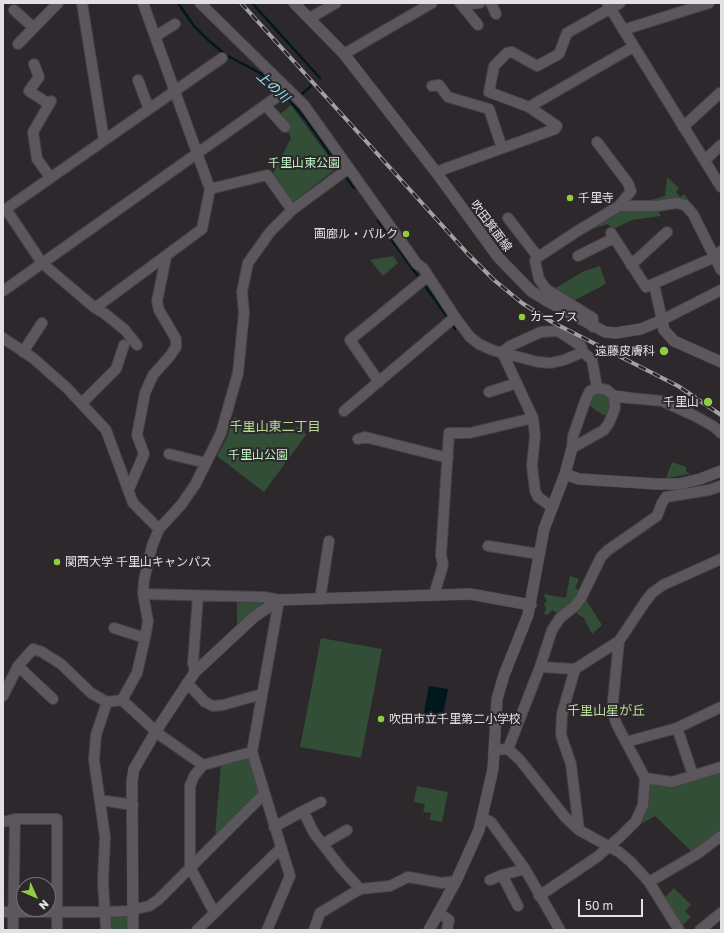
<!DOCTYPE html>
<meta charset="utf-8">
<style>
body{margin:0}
#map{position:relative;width:724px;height:933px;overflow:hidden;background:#2c282c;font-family:"Golos Text",sans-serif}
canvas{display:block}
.frame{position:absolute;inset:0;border:4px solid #e3e0e3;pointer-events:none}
.north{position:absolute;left:16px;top:877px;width:40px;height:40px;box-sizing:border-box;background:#2c282c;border:1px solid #757275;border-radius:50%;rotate:135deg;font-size:11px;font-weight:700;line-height:16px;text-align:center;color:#e3e0e3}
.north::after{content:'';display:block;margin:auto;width:14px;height:18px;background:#90cd41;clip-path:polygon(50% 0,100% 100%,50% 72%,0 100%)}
.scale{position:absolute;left:578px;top:899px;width:65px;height:18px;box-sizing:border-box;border:2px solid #e3e0e3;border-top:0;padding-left:5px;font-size:12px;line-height:14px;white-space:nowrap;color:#e3e0e3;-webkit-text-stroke:3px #2c282c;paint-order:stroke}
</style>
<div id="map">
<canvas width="724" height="933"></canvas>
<div class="frame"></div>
<div class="north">N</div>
<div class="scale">50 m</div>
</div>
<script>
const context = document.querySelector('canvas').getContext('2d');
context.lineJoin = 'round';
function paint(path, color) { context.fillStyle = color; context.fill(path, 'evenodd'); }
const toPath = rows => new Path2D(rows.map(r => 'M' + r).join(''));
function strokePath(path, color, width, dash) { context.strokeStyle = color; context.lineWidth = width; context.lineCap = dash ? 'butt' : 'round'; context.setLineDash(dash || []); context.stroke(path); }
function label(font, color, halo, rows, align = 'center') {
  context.font = font + ' "Golos Text","Noto Sans JP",sans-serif'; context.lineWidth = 4; context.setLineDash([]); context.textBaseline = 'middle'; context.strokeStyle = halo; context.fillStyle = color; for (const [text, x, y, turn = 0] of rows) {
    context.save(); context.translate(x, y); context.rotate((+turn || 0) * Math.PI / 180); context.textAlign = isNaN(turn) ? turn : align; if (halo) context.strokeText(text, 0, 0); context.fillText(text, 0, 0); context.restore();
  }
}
paint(toPath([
 [291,105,337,168,293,202,273,174,291,138,285,124,278,116],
 [667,177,679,188,676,192,680,197,684,194,693,206,636,204,665,196],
 [620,210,658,211,661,216,632,220,613,229,608,224,584,231],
 [393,256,398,263,383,276,370,260],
 [600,266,606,284,573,301,554,289,584,271],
 [595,393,606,395,609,399,610,405,606,415,603,415,587,404],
 [234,417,271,433,301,426,306,435,264,492,217,456,227,437],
 [672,462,686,467,686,471,690,474,666,478],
 [570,576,579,579,575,588,581,591,578,597,559,614,552,610,548,615,544,614,546,608,544,604,547,600,545,598,544,594,566,598],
 [586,600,602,625,592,634,584,618,576,613],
 [237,601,261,601,263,604,237,627],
 [321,638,382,649,361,758,300,747],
 [247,757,249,758,259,793,215,837,221,764],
 [721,771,721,832,693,853,655,816,635,827,646,791,650,785],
 [417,786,448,792,442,822,430,820,431,813,423,812,425,804,414,802],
 [674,888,691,905,685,911,691,917,682,926,664,898],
 [128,916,130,930,109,930,110,918]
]), '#324e36');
paint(toPath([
 [429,686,448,689,442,721,423,717]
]), '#00181c');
strokePath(toPath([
 [178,3,194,26,208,40,226,55,260,73,280,90],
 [252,3,320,78],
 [285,95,307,121,342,171],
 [301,95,311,86],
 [345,175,354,188],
 [378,221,420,279],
 [423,283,448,318],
 [451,322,455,329]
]), '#00181c', 2.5);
const minor = toPath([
 [82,3,104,140],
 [200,3,304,105,417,264,423,268,455,317,470,337,479,344,492,350,538,362,551,363,564,360,583,352,592,360,597,388],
 [460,3,478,25],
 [491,3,496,14],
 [607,3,721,187],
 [462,5,480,3],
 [14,10,34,28],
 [310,18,336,3],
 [623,30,709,3],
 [156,36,175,24],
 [18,44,58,3],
 [344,54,432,3],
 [34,64,39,77,29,91,49,104],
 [138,80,149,109],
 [432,86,439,85,448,97,489,109,502,148],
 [266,106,285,127],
 [529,107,633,47],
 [683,127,720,93],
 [705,160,721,145],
 [436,172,555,129,557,126,529,107,489,92,494,66,507,53,512,52,537,66,559,54,567,33,620,3],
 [50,177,37,159,33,132,51,101],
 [210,189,267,175,292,210],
 [619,206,657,206,676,203,685,205,693,214,721,270],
 [6,209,42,263,95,308,202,229,210,189,143,3],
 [3,211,222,58],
 [508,218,538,257],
 [611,233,646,287,715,257,721,251],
 [578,256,614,238],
 [631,265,667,232],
 [654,284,662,320,721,290],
 [3,291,288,89],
 [95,308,104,313,125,330,137,345],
 [593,327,593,318,546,289,539,279,535,261,538,257,576,232,619,206,631,191,628,183,597,142],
 [3,338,33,358,67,388,106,430,133,503,159,529],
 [23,352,42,323],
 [379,382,350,340,428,276],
 [597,388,607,390,614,396,615,408,609,423,604,430,572,448,573,436,586,399,590,391,597,388],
 [489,392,517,383],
 [630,398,662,401,695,416,713,426,721,433],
 [82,403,116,369,124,345],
 [344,411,455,317],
 [474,432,533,418],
 [358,439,365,437,448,458],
 [169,454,206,463],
 [129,489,144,454,137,435,145,393,153,375,170,356,176,347,176,339,159,310,157,301,166,257],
 [552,507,538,497,535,491,532,465,535,436,533,418,502,352,510,346,541,332,558,331,581,346,583,352],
 [488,546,539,554],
 [721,559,663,585,652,593,645,602,619,641,612,711,617,725,645,778,672,782,721,767],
 [143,594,264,597,279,600,252,752,290,876,267,930],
 [434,595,443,565,441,555,449,433,470,433],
 [320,599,329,541],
 [114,628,145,638],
 [18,666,53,699],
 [540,667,575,669,619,641],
 [575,669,562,714,561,735,571,764,579,830],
 [195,672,193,663,198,596],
 [187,683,205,702,213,706,223,705,262,694],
 [3,696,18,666,33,649,42,652,61,664,91,693,107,702,122,700,137,673,145,638,148,621,143,594,144,580,152,546,159,529,181,505,195,485,221,433,238,373,244,313,242,292,248,263,270,232,292,210,349,168],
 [122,700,160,735,203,765,252,752],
 [677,728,693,775],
 [626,742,677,728,721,707],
 [508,749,540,667,552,630,560,618,575,606,581,598,601,557,608,550,657,516,662,503,666,497,709,490,721,486],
 [495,750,508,749,520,760,565,817,579,830,619,852,631,862,649,882,679,930],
 [203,765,194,776,190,786,190,867,214,912],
 [100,800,133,805],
 [303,811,321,802],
 [483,818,491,822,525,869,560,930],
 [3,822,15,819,57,819,57,930],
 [274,827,303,811,314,833,341,868,360,889,390,886,408,877,442,883,456,881],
 [323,844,347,830],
 [502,875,518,906],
 [490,880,502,875,525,869],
 [649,882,697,854,721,836],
 [539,896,597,857,621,836,636,821,643,805,645,778],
 [3,912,105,912,128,911,149,906,158,900,264,794],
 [439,913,449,920,447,930],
 [13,930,15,819],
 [106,930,103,882,105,837,94,760,96,735,107,702],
 [197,930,281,848],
 [314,930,320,913,360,889],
 [700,930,721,913]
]);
const tertiary = toPath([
 [614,396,630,398],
 [565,474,579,479,657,484,679,484,700,479,721,471],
 [133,930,132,781,134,769,156,731,195,672,254,617,279,600,470,594,531,605],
 [429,930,456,881,479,830,493,769,497,699,504,675,528,615,544,529,565,474,572,448]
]);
const secondary = toPath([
 [294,3,344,54,436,172,498,257,531,291,547,301,605,332,616,333,641,329,662,320,664,330,674,341,721,362]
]);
strokePath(minor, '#464346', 12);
strokePath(tertiary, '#464346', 12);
strokePath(secondary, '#464346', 12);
strokePath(minor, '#5c575c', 10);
strokePath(tertiary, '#5c575c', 11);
strokePath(secondary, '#5c575c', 11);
const rail = toPath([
 [241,3,468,254,494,280,522,303,552,322,678,386,721,415]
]);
strokePath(rail, '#a4a1a4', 4);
strokePath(rail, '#2c282c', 2.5, [8]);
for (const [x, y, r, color] of [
 [570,198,4,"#90cd41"],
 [406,234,4,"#90cd41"],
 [522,317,4,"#90cd41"],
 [664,351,5,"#90cd41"],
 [708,402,5,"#90cd41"],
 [57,562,4,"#90cd41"],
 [381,719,4,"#90cd41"]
]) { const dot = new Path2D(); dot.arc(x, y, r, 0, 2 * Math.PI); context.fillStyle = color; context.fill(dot); strokePath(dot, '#2c282c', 1.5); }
label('12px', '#bbf5c2', '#2c282c', [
 ["千里山東公園",304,163],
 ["千里山公園",258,455]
]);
label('12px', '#e3e0e3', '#2c282c', [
 ["千里寺",578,198],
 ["画廊ル・パルク",398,234,"right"],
 ["カーブス",530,317],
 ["遠藤皮膚科",655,351,"right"],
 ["千里山",699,402,"right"],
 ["関西大学 千里山キャンパス",65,562],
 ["吹田市立千里第二小学校",389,719]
], 'left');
label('12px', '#e3e0e3', '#2c282c', [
 ["吹田箕面線",491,226,53]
]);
label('italic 13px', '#8febfc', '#2c282c', [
 ["上の川",273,87,42]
]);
label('13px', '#b7db95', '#2c282c', [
 ["千里山東二丁目",275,427],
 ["千里山星が丘",606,711]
]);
</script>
